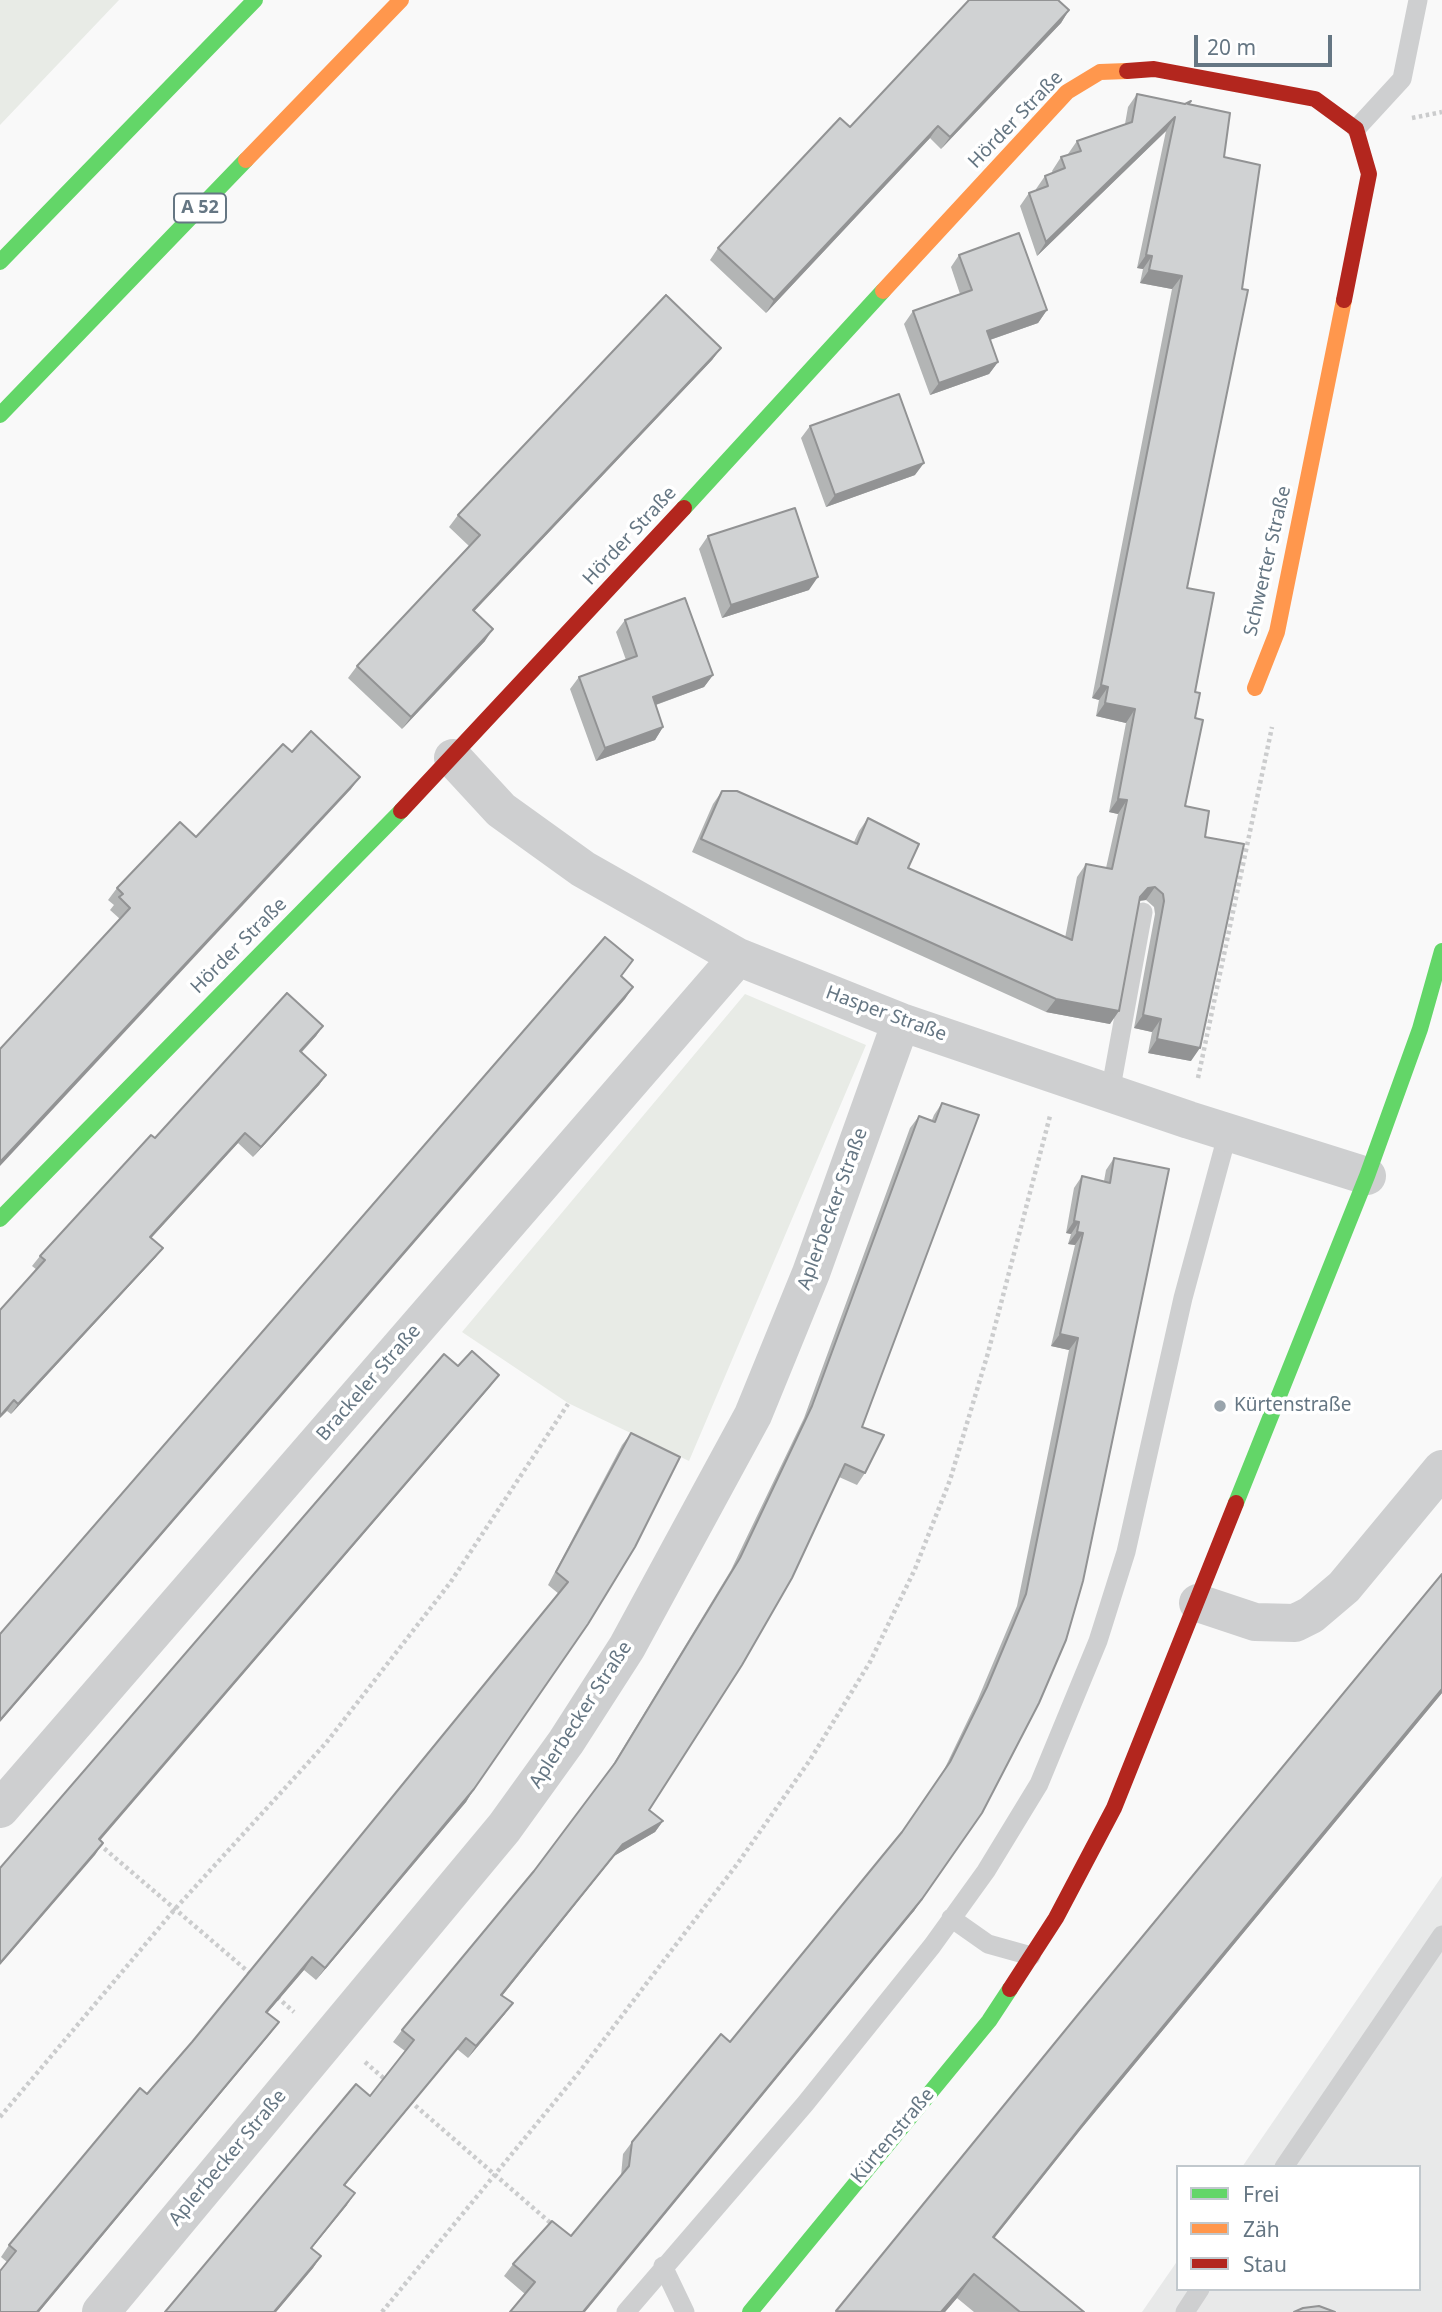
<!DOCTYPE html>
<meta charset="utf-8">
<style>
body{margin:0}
#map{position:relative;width:1442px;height:2312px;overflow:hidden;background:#f9f9f9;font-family:"Noto Sans",sans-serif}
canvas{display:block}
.legend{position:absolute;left:1176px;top:2165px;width:245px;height:126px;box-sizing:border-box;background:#fff;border:2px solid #c1c8cd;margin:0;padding:9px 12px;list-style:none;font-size:21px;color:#657683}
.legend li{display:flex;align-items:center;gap:14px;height:35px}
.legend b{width:35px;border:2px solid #c1c8cd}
.scale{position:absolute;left:1194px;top:35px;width:138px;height:32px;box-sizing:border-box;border:4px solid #657683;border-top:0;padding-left:9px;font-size:21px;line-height:24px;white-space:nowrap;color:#657683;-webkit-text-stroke:5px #fff;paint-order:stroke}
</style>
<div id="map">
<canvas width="1442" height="2312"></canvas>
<ul class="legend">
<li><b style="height:9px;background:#63d668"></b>Frei</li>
<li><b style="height:9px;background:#ff974d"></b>Zäh</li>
<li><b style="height:9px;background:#b3261e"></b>Stau</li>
</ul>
<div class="scale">20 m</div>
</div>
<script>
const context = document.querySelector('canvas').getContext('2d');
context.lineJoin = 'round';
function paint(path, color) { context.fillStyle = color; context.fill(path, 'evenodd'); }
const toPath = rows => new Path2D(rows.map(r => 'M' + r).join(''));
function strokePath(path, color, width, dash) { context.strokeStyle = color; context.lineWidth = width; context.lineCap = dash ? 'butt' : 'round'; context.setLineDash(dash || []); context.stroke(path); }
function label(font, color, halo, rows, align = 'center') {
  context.font = font + ' "Noto Sans",sans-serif'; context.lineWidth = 7; context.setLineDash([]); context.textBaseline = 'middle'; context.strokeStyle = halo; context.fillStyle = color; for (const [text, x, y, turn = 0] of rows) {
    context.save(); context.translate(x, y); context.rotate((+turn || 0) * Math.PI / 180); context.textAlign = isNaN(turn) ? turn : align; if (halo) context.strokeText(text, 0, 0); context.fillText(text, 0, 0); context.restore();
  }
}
paint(toPath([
 [1442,1876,1442,2312,1142,2312,1178,2260,1178,2289,1419,2289,1419,2167,1242,2167]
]), '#e8e9e9');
paint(toPath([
 [0,0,119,0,0,125],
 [745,994,866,1045,689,1461,568,1403,462,1332]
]), '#e8ebe6');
strokePath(toPath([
 [1412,118,1442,112],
 [1198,1078,1272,727],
 [99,1844,252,1975],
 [277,1997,294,2012],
 [365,2062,388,2082],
 [410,2101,554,2226],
 [0,2117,175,1909,326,1743,450,1583,568,1404],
 [382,2312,580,2071,738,1863,810,1760,870,1662,915,1569,950,1480,988,1353,1050,1116]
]), '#cbcccd', 4.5, [3.5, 3.5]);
strokePath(toPath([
 [1356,129,1402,79,1418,0],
 [1110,1093,1143,912],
 [951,1918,988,1944,1031,1956],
 [1284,2167,1442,1935],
 [663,2266,685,2312],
 [626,2312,805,2104,932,1946,986,1871,1039,1784,1098,1641,1126,1552,1183,1298,1228,1132],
 [1185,2312,1200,2289]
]), '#cecfd0', 19);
strokePath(toPath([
 [453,758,501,810,583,869,738,957,901,1022,1189,1120,1367,1176],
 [1198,1603,1255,1622,1295,1623,1311,1615,1344,1587,1442,1469],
 [0,1809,738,957],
 [101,2312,504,1828,566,1742,627,1647,753,1415,811,1273,901,1022]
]), '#cecfd0', 38);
strokePath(toPath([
 [0,262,255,0],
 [0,415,246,160],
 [684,508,883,291],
 [0,1219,401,811],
 [1236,1503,1367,1176,1420,1029,1442,951],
 [750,2312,989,2021,1010,1989]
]), '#63d668', 16);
strokePath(toPath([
 [246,160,401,0],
 [883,291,1067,92,1100,72,1127,71],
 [1255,688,1277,632,1344,300]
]), '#ff974d', 16);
strokePath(toPath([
 [1127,71,1154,69,1315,99,1356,129,1369,174,1344,300],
 [401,811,684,508],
 [1010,1989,1056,1918,1114,1808,1236,1503]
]), '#b3261e', 16);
paint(toPath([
 [1069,10,1061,23,941,149,930,138,766,313,710,260,718,248],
 [1137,94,1185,104,1191,101,1189,104,1224,157,1187,588,1195,692,1195,718,1185,806,1205,837,1191,1061,1148,1053,1152,1032,1134,1028,1155,914,1154,907,1146,900,1139,901,1110,1024,1046,1012,692,852,713,804,722,791,854,842,859,831,868,818,908,868,1065,938,1077,877,1086,864,1106,868,1118,814,1109,812,1126,723,1096,716,1099,700,1092,698,1172,289,1140,283,1143,269,1137,268,1166,131,1037,256,1020,206,1029,193,1036,191,1036,189,1045,176,1053,173,1052,171,1061,157,1068,155,1068,154,1077,141,1125,124,1128,107],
 [959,255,1047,310,1038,323,990,340,998,362,989,374,930,395,904,324,913,311,960,294,951,267],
 [721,348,712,360,474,611,485,641,402,729,348,678,357,666,469,546,449,527,458,515],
 [810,426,915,475,826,507,801,438],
 [708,536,809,590,722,618,699,549],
 [625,620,713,675,704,687,656,705,663,727,655,740,596,761,570,689,579,677,626,660,616,632],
 [292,752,351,789,120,919,110,910,114,905,108,900,117,888,196,837],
 [323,1026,316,1036,302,1052,326,1075,319,1085,253,1157,238,1143,151,1238,163,1248,155,1258,11,1414,7,1411,37,1270,32,1266,40,1256,155,1138],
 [942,1103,862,1427,865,1473,857,1485,839,1477,649,1810,663,1821,655,1832,614,1856,502,1996,513,2003,504,2015,468,2058,457,2049,345,2185,347,2205,312,2248,321,2256,313,2268,276,2312,165,2312,370,2096,405,2051,393,2042,402,2030,534,1871,609,1771,731,1570,804,1418,910,1128,919,1116,932,1120,934,1115],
 [1114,1158,1083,1581,914,1911,525,2294,504,2276,513,2264,571,2236,621,2176,623,2154,632,2142,730,2042,901,1834,942,1774,978,1699,1017,1606,1069,1350,1051,1346,1075,1245,1068,1244,1071,1234,1066,1233,1074,1188,1082,1176,1104,1181,1106,1170],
 [631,1433,680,1457,466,1802,316,1980,304,1970,267,2013,270,2034,39,2312,0,2312,7,2262,1,2257,9,2245,147,2094,192,2042,559,1594,548,1585,622,1445],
 [1442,1574,1442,1693,1081,2129,994,2238,1084,2312,974,2312,957,2298,945,2312,835,2312,1076,2017]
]), '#b3b5b5');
paint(toPath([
 [1069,10,1061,23,941,149,950,137],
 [1175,117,1166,131,1037,256,1046,242],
 [938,126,930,138,766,313,774,300],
 [1146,255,1152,256,1143,269,1137,268],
 [1149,270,1182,276,1172,289,1140,283],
 [1047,310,1038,323,978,344,987,331],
 [721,348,712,360,464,622,473,610],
 [998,362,989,374,930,395,939,383],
 [924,463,915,475,826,507,835,495],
 [818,577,809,590,722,618,731,605],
 [493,629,485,641,402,729,411,717],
 [713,675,704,687,644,709,653,697],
 [1101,685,1108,687,1099,700,1092,698],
 [1105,703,1135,709,1126,723,1096,716],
 [663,727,655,740,596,761,605,748],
 [360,777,351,789,0,1166,0,1162],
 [1118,799,1127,800,1118,814,1109,812],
 [1155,887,1146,900,1138,901,1131,910,1148,888],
 [633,987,625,999,0,1722,0,1720],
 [1056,999,1119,1011,1110,1024,1046,1012],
 [1143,1015,1161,1019,1152,1032,1134,1028],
 [323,1026,316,1036,293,1061,300,1051],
 [1157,1039,1200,1048,1191,1061,1148,1053],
 [326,1075,319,1085,253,1157,261,1147],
 [245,1133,238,1143,143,1247,150,1237],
 [1074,1221,1079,1222,1071,1234,1066,1233],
 [1077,1232,1083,1233,1075,1245,1068,1244],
 [163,1248,155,1258,11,1414,18,1404],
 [1060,1334,1078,1338,1069,1350,1051,1346],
 [499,1375,490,1387,91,1851,99,1839],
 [14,1400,7,1411,0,1418,0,1416],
 [1442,1689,1442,1693,1081,2129,976,2261,993,2237,1098,2105],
 [474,1789,466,1802,316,1980,325,1968],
 [982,1813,914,1911,585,2312,583,2312],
 [663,1821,655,1832,614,1856,493,2007,501,1995,623,1844],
 [103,1843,95,1855,0,1965,0,1963],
 [312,1957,304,1970,257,2025,266,2012],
 [513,2003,504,2015,468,2058,476,2046],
 [279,2022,270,2034,39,2312,37,2312],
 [466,2038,457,2049,336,2196,344,2185],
 [355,2193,347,2205,303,2259,311,2248],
 [321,2256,313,2268,276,2312,274,2312],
 [974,2274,957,2298,945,2312,941,2312]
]), '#929394');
const building = toPath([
 [969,0,1058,0,1069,10,950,137,938,126,774,300,718,248,840,118,850,127,969,0],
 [1137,94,1185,104,1191,101,1188,104,1230,113,1224,157,1260,165,1242,289,1248,290,1187,588,1214,593,1195,692,1200,693,1195,718,1203,720,1185,806,1209,811,1205,837,1244,844,1200,1048,1157,1039,1161,1019,1143,1015,1164,901,1163,894,1155,887,1148,888,1140,897,1119,1011,1056,999,701,839,722,791,737,791,857,844,868,818,919,844,908,868,1072,940,1086,864,1112,869,1127,800,1118,799,1135,709,1105,703,1108,687,1101,685,1182,276,1149,270,1152,256,1146,255,1175,117,1046,242,1029,193,1048,186,1045,176,1065,168,1061,157,1081,151,1077,141,1132,122,1137,94],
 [1019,233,1047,310,987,331,998,362,939,383,913,311,972,290,959,255,1019,233],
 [666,295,721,348,473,610,493,629,411,717,357,666,480,535,458,515,666,295],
 [899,394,924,463,835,495,810,426,899,394],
 [795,508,818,577,731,605,708,536,795,508],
 [685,598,713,675,653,697,663,727,605,748,579,677,637,656,625,620,685,598],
 [311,731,360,777,0,1162,0,1049,130,908,119,897,123,894,117,888,180,822,196,837,283,744,292,752,311,731],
 [605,937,633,960,621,976,633,987,0,1720,0,1634,605,937],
 [287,993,323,1026,300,1051,326,1075,261,1147,245,1133,150,1237,163,1248,18,1404,14,1400,0,1416,0,1310,45,1260,40,1256,151,1135,155,1138,287,993],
 [942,1103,979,1115,862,1427,884,1435,865,1473,845,1464,792,1578,742,1665,649,1810,663,1821,623,1844,501,1995,513,2003,476,2046,466,2038,344,2185,355,2193,311,2248,321,2256,274,2312,165,2312,356,2084,370,2096,414,2040,402,2030,534,1871,615,1763,740,1558,812,1406,919,1116,935,1122,942,1103],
 [1114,1158,1169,1169,1083,1581,1066,1640,1039,1703,982,1813,922,1899,583,2312,510,2312,535,2282,513,2264,552,2221,571,2236,629,2166,632,2142,721,2034,730,2042,902,1832,950,1762,987,1687,1026,1594,1078,1338,1060,1334,1083,1233,1077,1232,1079,1222,1074,1221,1082,1176,1110,1183,1114,1158],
 [472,1351,499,1375,99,1839,103,1843,0,1963,0,1868,444,1354,458,1366,472,1351],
 [631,1433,680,1457,635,1547,588,1624,474,1789,325,1968,312,1957,266,2012,279,2022,37,2312,0,2312,0,2271,16,2251,9,2245,140,2088,147,2094,192,2042,568,1582,556,1572,631,1433],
 [1442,1574,1442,1689,1098,2105,993,2237,1084,2312,1020,2312,974,2274,941,2312,836,2311,1076,2017,1442,1574],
 [1319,2306,1335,2312,1294,2312,1303,2308,1319,2306]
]);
paint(building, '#d0d2d3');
strokePath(building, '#929394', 2);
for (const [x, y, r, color] of [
 [1220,1406,7,"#99a4ac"]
]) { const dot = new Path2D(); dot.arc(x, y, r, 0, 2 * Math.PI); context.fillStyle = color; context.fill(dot); strokePath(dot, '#fff', 2.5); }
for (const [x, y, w] of [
 [200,208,52]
]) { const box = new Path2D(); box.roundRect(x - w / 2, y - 14.5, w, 29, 5); context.fillStyle = '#fff'; context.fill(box); strokePath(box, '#657683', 2); }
label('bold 18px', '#657683', null, [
 ["A 52",200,208]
]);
label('19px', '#657683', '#fff', [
 ["Hörder Straße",1016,120,-46],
 ["Hörder Straße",630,536,-47],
 ["Schwerter Straße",1268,561,-77],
 ["Hörder Straße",239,946,-45],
 ["Hasper Straße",886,1014,20],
 ["Aplerbecker Straße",833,1209,-70],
 ["Brackeler Straße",369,1383,-49],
 ["Aplerbecker Straße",581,1715,-57],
 ["Kürtenstraße",893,2136,-50],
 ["Aplerbecker Straße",228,2158,-50]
]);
label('19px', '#657683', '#fff', [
 ["Kürtenstraße",1234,1406]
], 'left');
</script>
